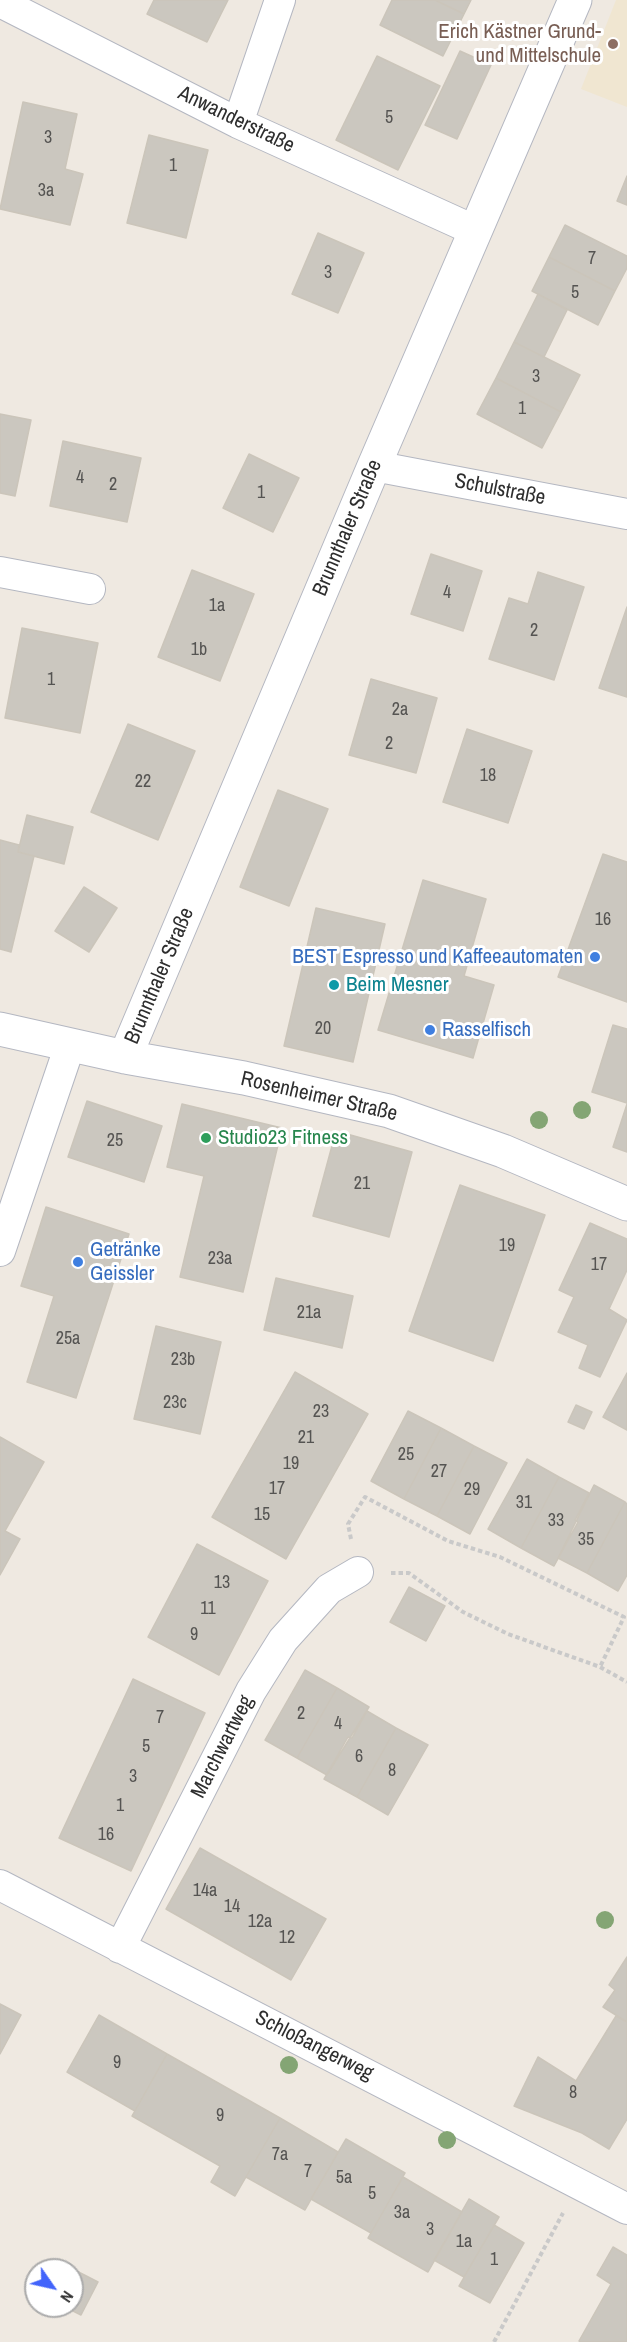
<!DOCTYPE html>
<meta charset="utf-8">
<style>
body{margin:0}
#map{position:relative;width:627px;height:2342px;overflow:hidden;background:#efe9e1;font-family:"Archivo Narrow",sans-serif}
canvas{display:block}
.north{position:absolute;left:24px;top:2258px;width:60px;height:60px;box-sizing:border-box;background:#fff;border:2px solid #ababab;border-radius:50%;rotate:124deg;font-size:16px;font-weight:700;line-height:24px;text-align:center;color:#2e2e2e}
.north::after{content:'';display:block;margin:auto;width:21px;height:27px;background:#4264fb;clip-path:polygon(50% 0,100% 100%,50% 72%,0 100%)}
</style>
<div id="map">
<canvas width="627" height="2342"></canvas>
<div class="north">N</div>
</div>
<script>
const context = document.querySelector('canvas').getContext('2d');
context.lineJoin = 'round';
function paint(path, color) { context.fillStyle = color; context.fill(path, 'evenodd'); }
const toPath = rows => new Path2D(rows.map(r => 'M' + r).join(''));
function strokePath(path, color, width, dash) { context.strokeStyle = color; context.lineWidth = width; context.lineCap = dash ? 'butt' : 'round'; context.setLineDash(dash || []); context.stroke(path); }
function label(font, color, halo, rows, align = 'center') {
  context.font = font + ' "Archivo Narrow",sans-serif'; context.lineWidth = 6; context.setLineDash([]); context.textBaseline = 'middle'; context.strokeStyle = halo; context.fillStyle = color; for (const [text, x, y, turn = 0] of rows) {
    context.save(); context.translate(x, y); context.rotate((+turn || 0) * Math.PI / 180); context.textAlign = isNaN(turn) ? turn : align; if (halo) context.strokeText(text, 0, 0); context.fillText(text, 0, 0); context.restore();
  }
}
paint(toPath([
 [616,0,627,0,627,107,581,89]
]), '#f0e6d1');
const building = toPath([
 [154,0,228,0,207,42,147,14,154,0],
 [392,0,435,0,464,14,443,56,380,25,392,0],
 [435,0,471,0,464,14,435,0],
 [460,51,491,65,457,139,425,125,460,51],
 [377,56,440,86,398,170,336,140,377,56],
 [23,102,77,114,65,169,83,174,70,225,0,209,23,102],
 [149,135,208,150,186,238,127,223,149,135],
 [627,176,627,205,617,201,627,176],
 [565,225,627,256,627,268,615,291,549,257,565,225],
 [318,233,364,253,338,313,292,294,318,233],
 [549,257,615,291,598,325,532,291,549,257],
 [538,294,567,310,544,357,514,342,538,294],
 [514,342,580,375,561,412,496,378,514,342],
 [496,378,561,412,542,448,477,414,496,378],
 [0,414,31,420,15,496,0,493,0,414],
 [63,441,141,458,127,522,50,506,63,441],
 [249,454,299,478,273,532,223,508,249,454],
 [431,554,482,571,463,631,411,614,431,554],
 [192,570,254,594,220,681,158,657,192,570],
 [538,572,584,587,554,680,489,659,509,598,528,604,538,572],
 [627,607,627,697,599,688,627,607],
 [22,628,98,643,80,733,5,718,22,628],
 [371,679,437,698,416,773,349,755,371,679],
 [128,724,195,751,158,840,91,812,128,724],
 [467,729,532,751,508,823,443,802,467,729],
 [278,790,328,809,289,906,240,887,278,790],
 [27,815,73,827,64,864,18,852,27,815],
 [0,840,19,845,18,852,34,856,11,952,0,949,0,840],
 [603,854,627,862,627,1002,558,977,603,854],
 [423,880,486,899,464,976,494,985,473,1058,378,1030,423,880],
 [84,887,117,908,89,952,55,931,84,887],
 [316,908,385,924,353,1062,284,1046,316,908],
 [613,1025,627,1029,627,1103,592,1092,613,1025],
 [87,1101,162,1126,144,1182,68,1157,87,1101],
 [182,1104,282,1128,243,1292,180,1277,204,1176,167,1167,182,1104],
 [627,1104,627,1152,613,1147,627,1104],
 [336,1131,412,1152,389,1237,313,1216,336,1131],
 [460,1185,545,1215,493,1361,409,1331,460,1185],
 [46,1207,129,1234,76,1398,27,1382,54,1296,21,1286,46,1207],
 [590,1223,627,1239,627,1270,609,1309,627,1320,600,1377,579,1368,588,1345,558,1332,574,1297,559,1290,590,1223],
 [276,1278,353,1296,342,1348,264,1330,276,1278],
 [156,1326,221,1342,200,1434,134,1419,156,1326],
 [295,1372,368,1414,286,1559,212,1517,295,1372],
 [627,1373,627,1430,603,1417,627,1373],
 [576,1405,592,1412,584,1429,568,1422,576,1405],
 [408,1411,441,1428,404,1499,371,1481,408,1411],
 [441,1428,474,1446,437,1516,404,1499,441,1428],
 [0,1437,44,1462,5,1531,20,1539,0,1575,0,1437],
 [474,1446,507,1463,470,1534,437,1516,474,1446],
 [527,1459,559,1477,521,1548,488,1529,527,1459],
 [559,1477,589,1493,575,1520,578,1522,554,1566,521,1548,559,1477],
 [594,1485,625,1502,587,1573,558,1558,594,1485],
 [625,1502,627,1504,627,1575,618,1591,587,1573,625,1502],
 [197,1544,268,1581,219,1675,148,1637,197,1544],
 [409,1587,445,1606,426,1641,390,1622,409,1587],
 [305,1670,337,1688,297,1758,265,1740,305,1670],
 [133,1679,205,1713,131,1871,59,1838,133,1679],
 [337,1688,369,1707,327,1775,297,1758,337,1688],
 [367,1711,396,1728,357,1797,324,1779,348,1737,352,1738,367,1711],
 [396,1728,428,1745,388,1815,357,1797,396,1728],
 [200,1848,326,1919,291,1980,166,1909,200,1848],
 [627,1957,627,2022,603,2007,615,1990,609,1985,627,1957],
 [0,2004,21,2015,0,2054,0,2004],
 [99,2015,167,2054,135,2111,67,2072,99,2015],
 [616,2016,627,2022,627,2119,609,2149,582,2133,514,2106,538,2057,576,2081,616,2016],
 [167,2054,280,2118,235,2196,211,2182,220,2166,132,2116,167,2054],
 [280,2118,338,2152,305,2210,246,2177,280,2118],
 [346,2139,405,2173,371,2233,311,2199,346,2139],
 [403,2177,462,2212,428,2272,368,2238,403,2177],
 [469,2199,499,2217,464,2277,434,2260,469,2199],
 [494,2225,524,2243,490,2303,459,2286,494,2225],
 [613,2247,627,2255,627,2342,581,2342,579,2341,611,2284,597,2275,613,2247],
 [61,2263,98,2282,81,2315,63,2306,72,2306,72,2270,57,2270,61,2263]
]);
paint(building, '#cbc7bf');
strokePath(building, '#cbc5ba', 1.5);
const street = toPath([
 [0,2,238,123,476,231],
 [238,123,280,0],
 [374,466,627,514],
 [0,572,90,589],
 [0,1251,70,1045],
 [0,1885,627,2209],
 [120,1948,251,1691,283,1640,329,1589,358,1572]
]);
const secondary = toPath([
 [0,1029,125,1057,244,1078,389,1111,503,1151,627,1204],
 [125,1057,374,466,575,0]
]);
strokePath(street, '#b4b7c1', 32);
strokePath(secondary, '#b4b7c1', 35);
strokePath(toPath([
 [351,1539,348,1524,365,1497,448,1541,500,1557,624,1617,600,1667],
 [391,1573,409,1573,463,1612,508,1634,600,1667,627,1682],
 [494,2342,563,2213]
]), '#c9c9c9', 4, [4.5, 3]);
strokePath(street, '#fff', 30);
strokePath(secondary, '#fff', 33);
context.fillStyle = '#84a574';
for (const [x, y] of [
 [582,1110],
 [539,1120],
 [605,1920],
 [289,2065],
 [447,2140]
]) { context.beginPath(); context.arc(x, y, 9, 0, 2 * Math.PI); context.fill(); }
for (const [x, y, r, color] of [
 [613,44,6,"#8d6e63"],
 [595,957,6,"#3f7fe0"],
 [334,985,6,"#0f9aa8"],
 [430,1030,6,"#3f7fe0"],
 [206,1138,6,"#2e9e5b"],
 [78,1262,6,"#3f7fe0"]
]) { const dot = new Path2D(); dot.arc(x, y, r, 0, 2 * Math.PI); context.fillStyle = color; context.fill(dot); strokePath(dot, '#fff', 2); }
label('18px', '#555452', null, [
 ["5",389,118],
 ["3",48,138],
 ["1",173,166],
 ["3a",46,191],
 ["7",592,259],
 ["3",328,273],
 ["5",575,293],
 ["3",536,377],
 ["1",522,409],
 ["4",80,478],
 ["2",113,485],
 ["1",261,493],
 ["4",447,593],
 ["1a",217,606],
 ["2",534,631],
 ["1b",199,650],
 ["1",51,680],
 ["2a",400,710],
 ["2",389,744],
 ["18",488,776],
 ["22",143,782],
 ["16",603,920],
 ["20",323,1029],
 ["25",115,1141],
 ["21",362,1184],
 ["19",507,1246],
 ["23a",220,1259],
 ["17",599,1265],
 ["21a",309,1313],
 ["25a",68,1339],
 ["23b",183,1360],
 ["23c",175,1403],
 ["23",321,1412],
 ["21",306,1438],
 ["25",406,1455],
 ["19",291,1464],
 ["27",439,1472],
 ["17",277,1489],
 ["29",472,1490],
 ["31",524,1503],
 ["15",262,1515],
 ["33",556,1521],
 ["35",586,1540],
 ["13",222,1583],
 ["11",208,1609],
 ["9",194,1635],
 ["2",301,1714],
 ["7",160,1718],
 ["4",338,1724],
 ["5",146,1747],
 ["6",359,1757],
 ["8",392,1771],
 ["3",133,1777],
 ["1",120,1806],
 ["16",106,1835],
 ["14a",205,1891],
 ["14",232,1907],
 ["12a",260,1922],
 ["12",287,1938],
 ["9",117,2063],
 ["8",573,2093],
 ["9",220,2116],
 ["7a",280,2155],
 ["7",308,2172],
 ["5a",344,2178],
 ["5",372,2194],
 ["3a",402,2213],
 ["3",430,2230],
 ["1a",464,2242],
 ["1",494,2260]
]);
label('21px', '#785e54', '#fff', [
 ["Erich Kästner Grund-",601,32],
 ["und Mittelschule",601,56]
], 'right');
label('21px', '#2e2e2e', '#fff', [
 ["Anwanderstraße",236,120,26],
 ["Schulstraße",500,490,11],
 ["Brunnthaler Straße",348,528,-67],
 ["Brunnthaler Straße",160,976,-67],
 ["Rosenheimer Straße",319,1097,13],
 ["Marchwartweg",223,1747,-63],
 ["Schloßangerweg",314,2046,27]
]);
label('21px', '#366cbe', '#fff', [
 ["BEST Espresso und Kaffeeautomaten",583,957,"right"],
 ["Rasselfisch",442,1030],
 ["Getränke",90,1250],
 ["Geissler",90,1274]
], 'left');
label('21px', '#0d838f', '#fff', [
 ["Beim Mesner",346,985]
], 'left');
label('21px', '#27864d', '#fff', [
 ["Studio23 Fitness",218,1138]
], 'left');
</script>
